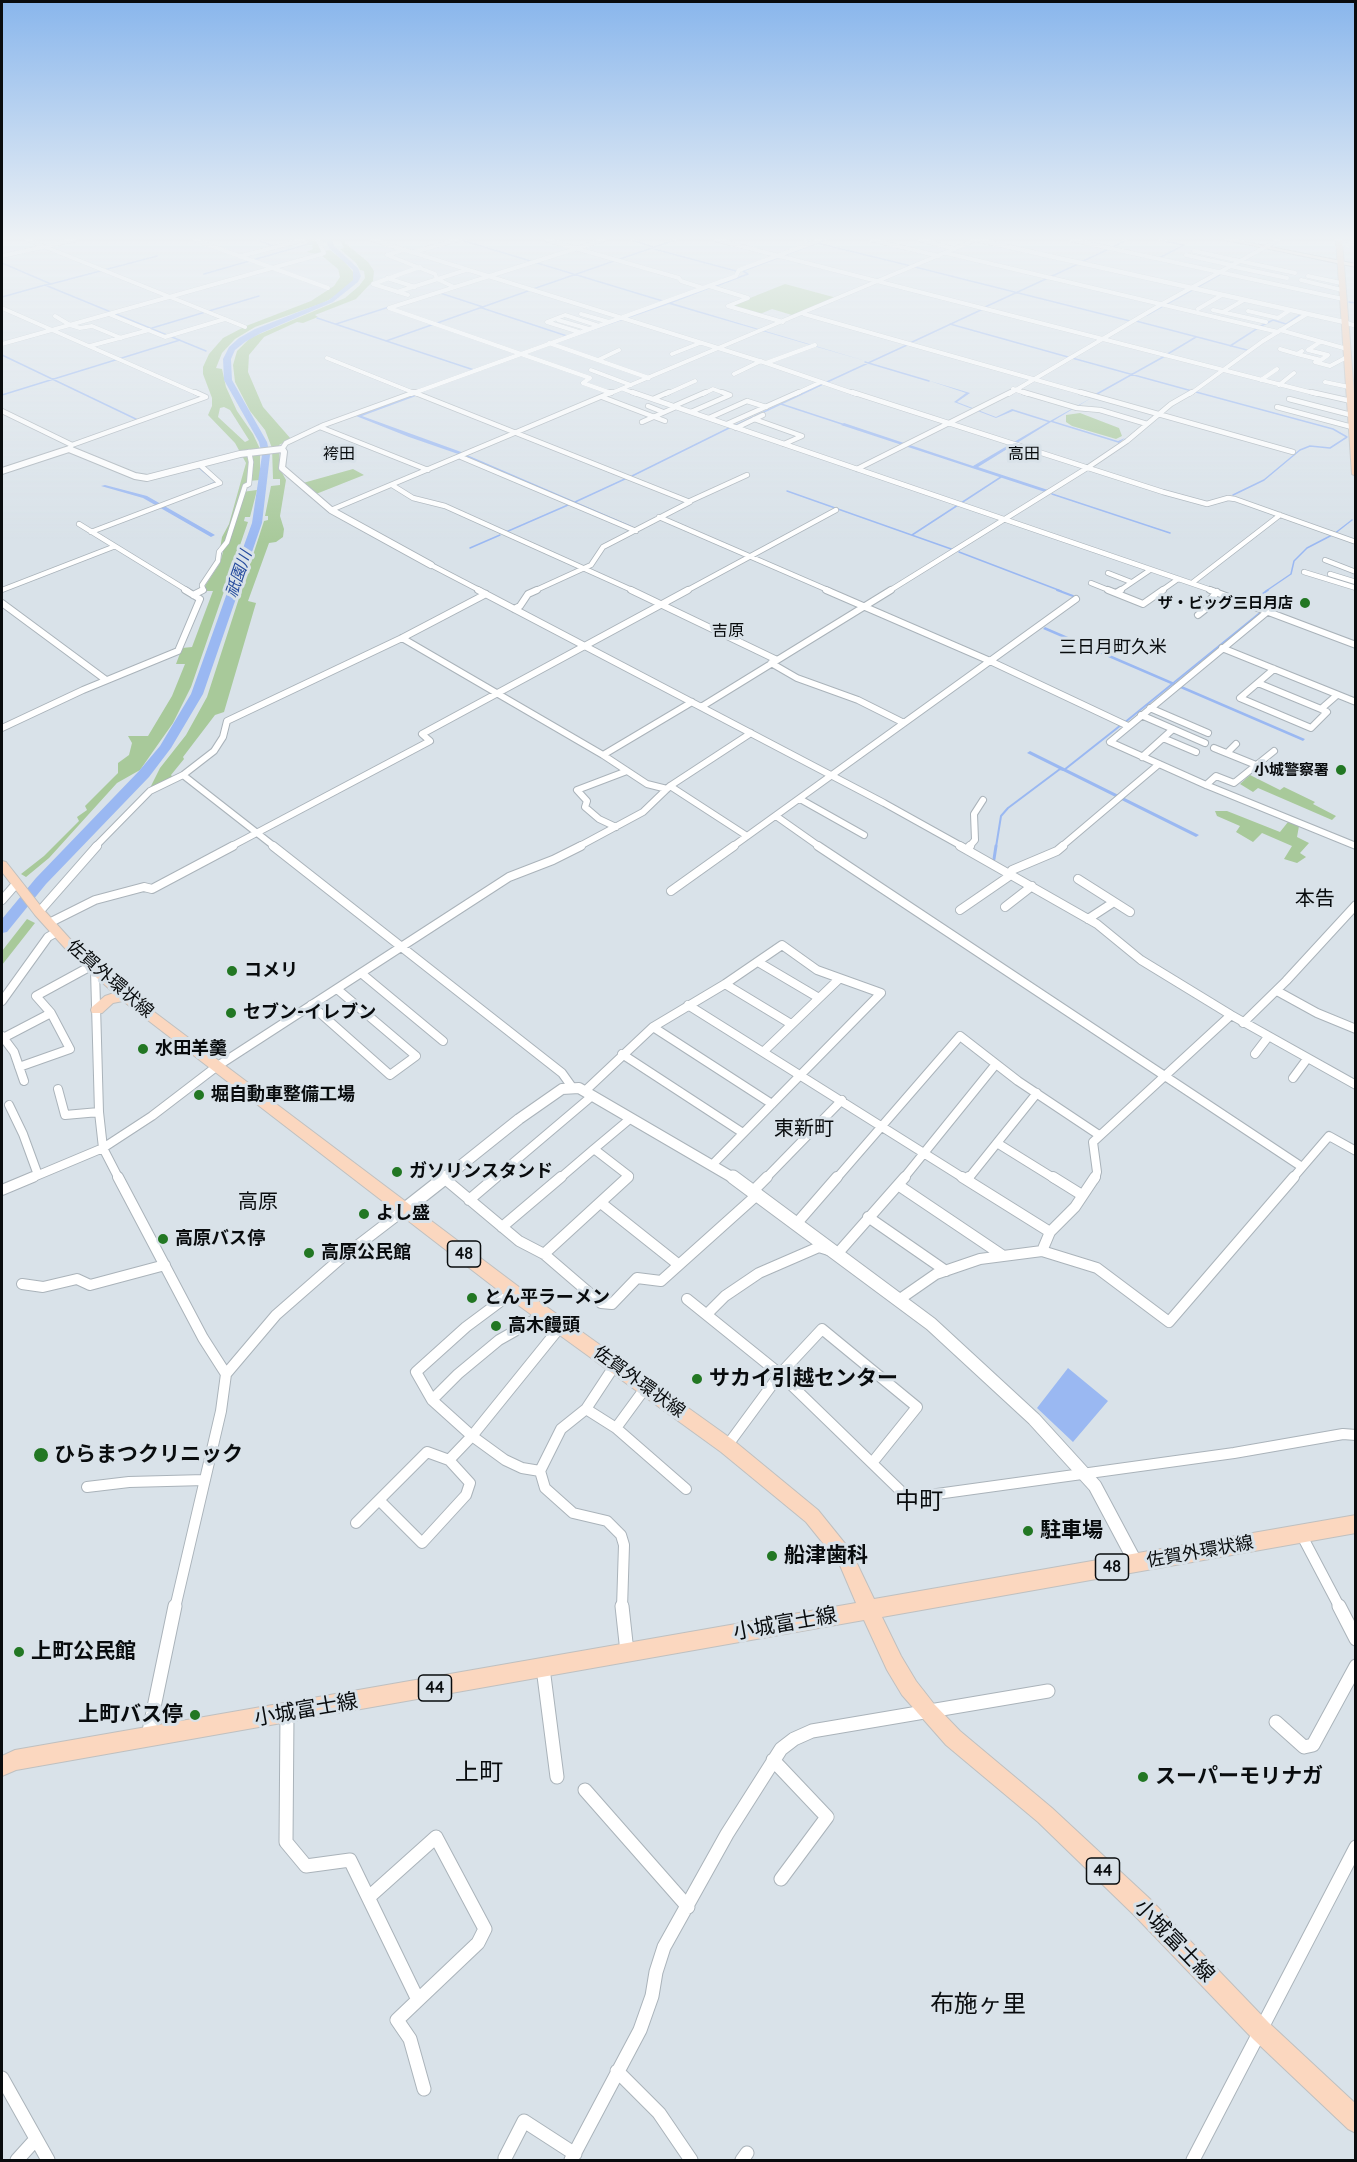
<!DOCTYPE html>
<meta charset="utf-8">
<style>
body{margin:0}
#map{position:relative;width:1357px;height:2162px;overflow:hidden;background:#d9e2e9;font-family:Quicksand,sans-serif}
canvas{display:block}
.frame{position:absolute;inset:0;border:3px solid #090c0e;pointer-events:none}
</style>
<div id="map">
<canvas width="1357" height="2162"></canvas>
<div class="frame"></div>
</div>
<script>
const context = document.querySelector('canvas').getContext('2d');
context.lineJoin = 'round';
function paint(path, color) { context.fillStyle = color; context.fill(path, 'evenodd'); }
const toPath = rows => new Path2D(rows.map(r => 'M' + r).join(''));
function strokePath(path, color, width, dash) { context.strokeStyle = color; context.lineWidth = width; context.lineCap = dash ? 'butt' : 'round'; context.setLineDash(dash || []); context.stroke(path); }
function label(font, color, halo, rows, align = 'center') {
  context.font = font + ' Quicksand,"Noto Sans JP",sans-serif'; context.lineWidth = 6; context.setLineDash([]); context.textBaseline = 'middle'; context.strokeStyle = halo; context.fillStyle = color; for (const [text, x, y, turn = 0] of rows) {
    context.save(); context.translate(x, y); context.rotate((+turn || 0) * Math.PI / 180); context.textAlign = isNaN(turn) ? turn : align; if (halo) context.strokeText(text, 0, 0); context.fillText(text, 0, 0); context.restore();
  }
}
paint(toPath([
 [315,240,323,251,330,250,344,261,354,273,353,281,336,296,323,303,255,327,235,339,222,353,216,368,222,369,226,387,237,411,253,434,260,449,260,480,248,481,242,492,257,490,250,517,245,517,244,521,248,522,191,687,173,723,140,770,117,783,49,858,26,877,21,874,44,856,79,821,77,817,87,810,85,806,118,773,118,763,129,755,132,743,128,736,148,736,172,696,185,664,176,664,182,648,192,647,213,591,206,591,205,586,220,563,223,552,220,549,222,537,229,524,246,463,235,443,208,415,212,406,212,398,203,374,203,367,209,354,223,338,246,326,311,301,334,286,340,277,338,269,321,255,306,252,313,249,312,245,306,245,308,242],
 [224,407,230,410,249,440,245,442,218,417,220,408],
 [340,240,345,240,345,243,368,262,374,271,373,281,356,299,315,315,318,317,303,323,297,322,264,337,249,355,248,372,263,407,291,439,279,445,280,469,286,480,280,516,284,529,283,537,276,542,269,543,248,601,256,603,224,712,215,715,183,757,184,759,171,775,173,778,149,790,160,768,186,735,207,697,264,521,268,520,268,516,265,516,271,486,280,485,280,479,273,479,272,448,265,430,250,411,235,382,233,365,237,351,250,338,345,298,359,286,365,278,364,271,360,270,356,263,340,249,344,248],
 [785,284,837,298,795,316,772,309,760,314,730,306],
 [1080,413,1119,428,1122,436,1116,439,1072,426,1066,422,1066,415],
 [353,469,364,475,316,494,303,483],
 [1250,775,1280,790,1284,787,1315,802,1313,804,1336,816,1332,820,1258,788,1253,792,1240,784],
 [1215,811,1227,811,1280,832,1288,822,1299,826,1297,837,1309,843,1300,853,1306,857,1297,863,1284,859,1292,846,1262,833,1253,842,1236,832,1240,826,1217,816],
 [27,919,35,923,2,965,2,951]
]), '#a8c99a');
paint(toPath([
 [709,288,711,288,672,303,869,362,669,304,553,344],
 [927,380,970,393,957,402,996,417,1012,409,1050,421,1093,397,1053,421,1118,441,1125,438,1119,443,1051,422,978,467,1048,490,1045,492,841,425,844,423,973,466,1048,422,1013,411,996,418,954,402,966,393],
 [414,395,416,396,362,416,464,453,461,455,409,437,356,416],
 [105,485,147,496,215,535,211,537,143,498,101,486],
 [1045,627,1305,739,1303,741,1043,629],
 [1030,751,1199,835,1196,837,1027,753],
 [1068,1368,1108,1401,1073,1442,1037,1408]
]), '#9ab8f2');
strokePath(toPath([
 [258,240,273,246],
 [461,240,666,302],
 [632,240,653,247],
 [805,240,812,242],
 [1160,240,1183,245],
 [323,242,328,241],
 [817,243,911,266],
 [1111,248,1126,240],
 [654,249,736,271],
 [1159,258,1184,245],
 [1081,262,1109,249],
 [2,263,51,284,45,285,206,351],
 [915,267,1130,321],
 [204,274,312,243],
 [1050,277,1078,264],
 [51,284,157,256],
 [713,287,748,274,743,271,825,240],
 [533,289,675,240],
 [440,293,483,307],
 [2,297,45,285],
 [1349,302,1356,303],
 [985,307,1048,278],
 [482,308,567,336],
 [1147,315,1221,274],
 [317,318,477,371],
 [1136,321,1247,350],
 [336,324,389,307],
 [950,324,1068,357],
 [1259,327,1273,320,1286,324,1301,314],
 [152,328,259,296],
 [386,341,528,291],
 [910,343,983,309],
 [1230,346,1258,328],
 [2,355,140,421],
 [1166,355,1196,337],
 [1072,358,1192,391],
 [865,362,929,381],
 [827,382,907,345],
 [1196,392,1333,429,1347,437],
 [2,395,180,340],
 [1095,395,1165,356],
 [781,404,845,425],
 [734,426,823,384],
 [465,455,632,527],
 [198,467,216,482,207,486],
 [632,476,731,427],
 [787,491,954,550],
 [1052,494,1170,533],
 [1233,495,1264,480,1300,450,1310,446,1330,448,1347,437],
 [575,502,627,478],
 [506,532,568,505],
 [912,535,1001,477],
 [470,548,500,535],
 [959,552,1061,591],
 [1266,591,1291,574,1294,561,1307,548,1334,534,1352,520]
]), '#9ab8f2', 1.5);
strokePath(toPath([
 [1057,590,1073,596],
 [1253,603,1251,602,1268,590],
 [1124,723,1261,612],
 [996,847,1001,816,1008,808,1060,769,1064,770,1121,725]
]), '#9ab8f2', 2);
strokePath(toPath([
 [994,859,996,846]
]), '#9ab8f2', 3);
paint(toPath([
 [326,240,332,240,334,246,358,268,361,276,358,282,333,302,261,333,245,342,235,350,231,359,232,380,267,442,270,455,262,523,203,694,171,748,149,777,46,884,7,932,2,933,2,919,36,878,139,771,160,746,191,694,252,523,262,455,259,442,224,380,223,359,229,347,239,338,255,329,329,300,353,280,353,270,329,248,326,240]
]), '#9ab8f2');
const minorFar5 = toPath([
 [28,240,245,327],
 [195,240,328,288],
 [373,240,766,363,856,394],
 [547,240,679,278,681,281,703,288],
 [603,240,389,308,590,378,583,383,611,393],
 [717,240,1317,394],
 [872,240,939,256],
 [921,240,955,249],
 [1072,240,1343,299],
 [1339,244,1348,245,1355,240],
 [403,250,387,255,435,274,437,279,454,287],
 [1194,251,1295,273],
 [414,252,457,240],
 [946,253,1278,332],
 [1186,255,1231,265],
 [2,256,74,240],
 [241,256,303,240],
 [1230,266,1287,278],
 [1308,276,1341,283],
 [387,278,415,287],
 [1301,280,1342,290],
 [709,286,748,298,728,306,783,322],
 [397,292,466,270],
 [408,295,373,284,420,267],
 [2,308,198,394],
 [1198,309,1222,295],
 [1213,310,1266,322],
 [1248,311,1278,318,1290,310],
 [1223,312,1244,300],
 [581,314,609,322],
 [804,314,1086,394],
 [111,315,165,337,225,319],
 [55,316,70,325,80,328,92,326,121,338],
 [558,320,589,329],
 [1344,322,1356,326],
 [1280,330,1347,349],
 [579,332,547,322,565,315,599,326],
 [549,343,649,378],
 [2,344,322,254,324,253,318,240],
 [90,346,149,330],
 [1280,349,1297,354,1302,351],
 [672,354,700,343],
 [1297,354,1321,360,1328,355,1308,350,1320,342],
 [327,358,417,394],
 [598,360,619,350],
 [1315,362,1330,366,1347,357],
 [766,363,815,345],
 [591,370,631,385],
 [734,374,761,361],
 [1261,380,1277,369],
 [1325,382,1349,387],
 [1279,385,1294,373],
 [623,389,636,394],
 [1013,389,1028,394],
 [411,394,736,276,739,270,820,240],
 [609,394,975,240],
 [666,394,695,381],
 [703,394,713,389,726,394],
 [795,394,821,382],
 [1009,394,1162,304,1278,240],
 [1190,394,1263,341,1307,314]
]);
const minorFar4 = toPath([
 [413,392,690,502],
 [608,392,611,393],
 [632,392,1214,591],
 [852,392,1163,492,1207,504,1228,498,1235,499,1356,542],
 [1023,392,1077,408,1100,410,1147,424],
 [1080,392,1293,452],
 [1311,392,1351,401],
 [602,397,665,421],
 [653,399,669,392],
 [1289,399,1351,415],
 [648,406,663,412],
 [674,406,706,392],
 [1277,407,1352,427],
 [2,411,72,445],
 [691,412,730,395,722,392],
 [709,418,747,401,766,407],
 [754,419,802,436,784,444],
 [642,422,676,407],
 [727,424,799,392],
 [320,427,428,470],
 [736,428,763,415],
 [69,449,72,445,206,397,195,392],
 [282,449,286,443,324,425,415,392],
 [461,457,636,531],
 [857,469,1011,392],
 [392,485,413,498,445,506,634,591],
 [690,501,747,475],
 [331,510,612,392],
 [659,517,830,591],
 [79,524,188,591],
 [91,532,220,483,200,465],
 [1325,560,1356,572],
 [431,565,481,591],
 [1304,572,1356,588],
 [1108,573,1131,582],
 [1330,574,1356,582],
 [1091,583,1111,591],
 [1192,583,1280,515],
 [2,590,113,547],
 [200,591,203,590,202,585,218,561,219,552,227,542,245,486,249,484,251,462,249,452],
 [534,591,591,565,603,547,690,502],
 [686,591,836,510],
 [889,591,1087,468,1127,441,1171,404,1192,392],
 [1119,591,1150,570],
 [1161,591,1178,579]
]);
const minorFar3 = toPath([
 [478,590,884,803,963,847],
 [631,590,777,660],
 [826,590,990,661,1128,726],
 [1108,590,1143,604,1163,590],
 [1210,590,1356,645],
 [1116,593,1121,590],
 [193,595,203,590],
 [2,603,106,680],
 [514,609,520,606,528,594,537,590],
 [1267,612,1110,742,1206,785,1356,846],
 [1198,615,1212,604,1209,601,1217,592],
 [402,638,603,755,647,784,667,789],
 [1222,648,1356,702],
 [771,663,797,678,858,700,904,723],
 [1274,669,1240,698,1311,728,1327,712,1321,709],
 [1258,683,1321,709,1337,695],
 [701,707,891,590],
 [1150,708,1208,733],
 [1141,715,1205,743],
 [2,728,83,690,178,651,200,599,185,590],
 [1163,738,1196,752],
 [1214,748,1256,765],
 [1227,753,1236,744],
 [603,755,692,702],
 [1142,757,1173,729],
 [183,775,275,847],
 [1206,785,1216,776,1234,783,1274,751],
 [670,786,747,836],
 [800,799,864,835],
 [776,816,820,847],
 [616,827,599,819,585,807,587,801,577,790,627,771],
 [95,847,150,791,183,775,214,751,223,737,227,721,402,638,486,594],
 [230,847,430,741,422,734,688,590],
 [578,847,643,812,670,786,751,733],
 [732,847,1076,599],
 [969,847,975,840,974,814,983,800],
 [1061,847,1159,764]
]);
const minorFar2 = toPath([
 [273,846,562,1073,572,1087],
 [818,846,1302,1167],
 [960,846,1097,924,1141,960,1231,1015,1356,1085],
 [967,850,970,846],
 [1078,879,1130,912],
 [671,891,734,846],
 [2,900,16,884],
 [1005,907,1032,886],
 [960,910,1008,877,1012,870,1057,851,1063,846],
 [39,912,97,846],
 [1088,919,1114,902],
 [49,923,95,900,144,887,152,889,233,846],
 [758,962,819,998],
 [95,970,99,1112,103,1148,119,1179],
 [361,973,443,1041],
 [725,984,791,1024],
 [1277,991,1317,1013,1356,1029],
 [2,1001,48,937,57,932],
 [311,1005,390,1075,416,1056,337,989],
 [688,1005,965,1179],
 [1243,1023,1286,981,1356,905],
 [653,1027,772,1104],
 [2,1036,14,1052,24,1081],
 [5,1037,51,1013],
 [763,1052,839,979],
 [622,1054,743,1133],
 [1255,1054,1268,1037],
 [19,1067,70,1049,51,1013,36,996,91,966],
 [1293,1078,1307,1059],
 [58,1089,65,1115,99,1112],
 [585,1091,653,1027,725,984,782,945,817,970,881,993,713,1164],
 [9,1105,23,1134,38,1175],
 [997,1143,1055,1179],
 [29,1179,103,1148,152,1116,216,1067,509,877,553,860,581,846],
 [494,1179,592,1096],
 [559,1179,594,1149],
 [626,1179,629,1176,594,1149,631,1118],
 [765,1179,842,1100],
 [836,1179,960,1036,1018,1081,1099,1135],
 [903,1179,996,1064],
 [968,1179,1037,1093],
 [1095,1179,1097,1172,1093,1142,1231,1015],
 [1292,1179,1329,1136,1356,1151]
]);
const minorFar1 = toPath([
 [118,1177,203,1338,226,1374,221,1411,175,1608],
 [962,1177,1050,1232],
 [1053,1177,1082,1195],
 [445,1179,519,1241,544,1254,601,1303,612,1304,637,1278,661,1281,758,1194],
 [967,1180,969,1177],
 [898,1185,1002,1255],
 [2,1190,33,1177],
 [753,1191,767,1177],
 [469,1200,496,1177],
 [601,1203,679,1265],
 [868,1217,946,1271],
 [797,1223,837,1177],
 [502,1227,561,1177],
 [1042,1251,1097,1268,1169,1322,1294,1177],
 [544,1254,628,1177],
 [22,1284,43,1287,77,1279,90,1285,165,1265],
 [513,1292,466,1327,416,1372,432,1400,472,1436,505,1460,522,1468,540,1471],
 [687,1299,780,1374,822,1329,917,1407,872,1463],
 [900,1299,936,1274,980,1259,1042,1251,1050,1232,1075,1207,1095,1177],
 [707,1314,725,1296,759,1273,819,1247,838,1253,905,1177],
 [615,1365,586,1409,561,1429,540,1471,545,1488,573,1513,607,1521,621,1535,624,1545,622,1608],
 [226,1374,276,1315,340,1259,404,1210],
 [432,1400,458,1374,499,1340,545,1314],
 [586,1409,616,1428,646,1387],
 [616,1428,686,1489],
 [727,1446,780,1374,908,1498,1234,1453,1343,1434,1356,1435],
 [87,1487,129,1482,205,1480],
 [379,1500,422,1543,466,1495,470,1483,449,1460],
 [356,1523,427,1452,449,1460,472,1436,561,1326],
 [1301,1534,1340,1608]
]);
const minor = toPath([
 [622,1606,627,1652],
 [1339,1606,1356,1639],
 [543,1668,557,1777],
 [287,1714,286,1842,306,1866,350,1860,418,2000,397,2020,410,2039,424,2089],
 [1276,1722,1304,1747,1313,1745,1356,1666],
 [148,1736,175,1606],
 [773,1760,827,1817,781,1879],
 [585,1790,688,1907],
 [369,1897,436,1837,485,1929,478,1943,418,2000],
 [617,2071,659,2113,691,2160],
 [2,2078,48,2160],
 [505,2158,524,2121,575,2154],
 [17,2160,36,2139],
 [571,2160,640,2030,652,1996,656,1972,664,1947,727,1834,781,1749,794,1739,812,1731,1048,1691],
 [742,2160,747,2153],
 [1193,2160,1356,1847]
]);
const tertiaryFar3 = toPath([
 [978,240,1344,322]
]);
const tertiaryFar2 = toPath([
 [2,471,69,449,135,476,147,478,240,454,282,449,284,452,282,468,331,510,431,565]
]);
const tertiaryFar1 = toPath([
 [444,1179,519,1119,562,1089,579,1088,735,1179]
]);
const tertiary = toPath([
 [733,1177,931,1324,1034,1419,1095,1486,1136,1563],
 [404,1210,446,1177]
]);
const secondary = toPath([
 [1226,240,1235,240,1356,264,1356,267,1226,240]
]);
const primary = toPath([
 [2,861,6,862,43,909,80,950,129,993,519,1287,733,1440,818,1510,851,1551,874,1599,1356,1515,1356,1533,882,1617,901,1656,916,1681,934,1704,960,1731,1052,1808,1150,1899,1269,2023,1356,2104,1356,2133,1348,2129,1253,2039,1134,1915,1038,1822,946,1745,902,1695,887,1670,864,1620,16,1770,2,1776,2,1756,15,1750,856,1603,839,1563,806,1522,721,1452,507,1297,123,1001,113,1003,102,1013,92,1013,91,1010,92,1007,105,996,114,993,72,956,35,915,2,872,2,861]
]);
const trunk = toPath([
 [1336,240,1342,240,1356,419,1356,476,1352,474,1336,240]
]);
strokePath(minorFar5, '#aab3ba', 4.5);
strokePath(minorFar4, '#aab3ba', 6);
strokePath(minorFar3, '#aab3ba', 8);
strokePath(minorFar2, '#aab3ba', 10);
strokePath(minorFar1, '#aab3ba', 12);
strokePath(minor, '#aab3ba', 15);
strokePath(tertiaryFar3, '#aab3ba', 5);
strokePath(tertiaryFar2, '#aab3ba', 8);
strokePath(tertiaryFar1, '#aab3ba', 12);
strokePath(tertiary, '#aab3ba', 15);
strokePath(secondary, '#aab3ba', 2);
strokePath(primary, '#bfc0c0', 2);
strokePath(trunk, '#bfc0c0', 2);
strokePath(minorFar5, '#fff', 4);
strokePath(minorFar4, '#fff', 4.5);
strokePath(minorFar3, '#fff', 6);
strokePath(minorFar2, '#fff', 8);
strokePath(minorFar1, '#fff', 10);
strokePath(minor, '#fff', 13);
strokePath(tertiaryFar3, '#fff', 4.5);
strokePath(tertiaryFar2, '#fff', 6);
strokePath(tertiaryFar1, '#fff', 10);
strokePath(tertiary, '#fff', 13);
paint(secondary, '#fdebdf');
paint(primary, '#fbd7bf');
paint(trunk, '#facaaa');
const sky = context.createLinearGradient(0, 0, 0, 543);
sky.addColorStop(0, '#89b6ec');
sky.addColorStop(0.44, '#eef2f5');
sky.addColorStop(1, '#eef2f500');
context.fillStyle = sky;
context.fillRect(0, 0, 1357, 543);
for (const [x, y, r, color] of [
 [1305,603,6,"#227723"],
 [1341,770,6,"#227723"],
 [232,971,6,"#227723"],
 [231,1013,6,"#227723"],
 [143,1049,6,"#227723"],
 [199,1095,6,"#227723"],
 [397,1172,6,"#227723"],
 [364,1214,6,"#227723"],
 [163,1239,6,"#227723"],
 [309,1253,6,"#227723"],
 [472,1298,6,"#227723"],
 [496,1326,6,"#227723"],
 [697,1379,6,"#227723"],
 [41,1455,8,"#227723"],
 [1028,1531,6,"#227723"],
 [772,1556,6,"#227723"],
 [19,1652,6,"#227723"],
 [195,1715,6,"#227723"],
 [1143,1777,6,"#227723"]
]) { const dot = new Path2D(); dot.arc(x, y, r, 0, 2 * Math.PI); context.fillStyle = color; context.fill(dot); strokePath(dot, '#d9e2e9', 2); }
label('bold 15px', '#090c0e', '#d9e2e9', [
 ["ザ・ビッグ三日月店",1293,603],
 ["小城警察署",1329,770]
], 'right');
label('16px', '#090c0e', '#d9e2e9', [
 ["袴田",339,454],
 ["高田",1024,454],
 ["吉原",728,631]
]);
label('italic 16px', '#264c9e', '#d9e2e9', [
 ["祇園川",239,574,-71]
]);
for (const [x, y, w] of [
 [464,1254,33],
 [1112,1567,33],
 [435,1688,33],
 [1103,1871,33]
]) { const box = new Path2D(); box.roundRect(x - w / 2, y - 13, w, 26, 4.5); context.fillStyle = '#d9e2e9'; context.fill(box); strokePath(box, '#090c0e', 1.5); }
label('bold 16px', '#090c0e', null, [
 ["48",464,1254],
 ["48",1112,1567],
 ["44",435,1688],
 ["44",1103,1871]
]);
label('18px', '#090c0e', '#d9e2e9', [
 ["三日月町久米",1113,648]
]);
label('bold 18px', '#090c0e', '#d9e2e9', [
 ["コメリ",244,971],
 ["セブン-イレブン",243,1013],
 ["水田羊羹",155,1049],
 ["堀自動車整備工場",211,1095],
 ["ガソリンスタンド",409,1172],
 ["よし盛",376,1214],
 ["高原バス停",175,1239],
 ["高原公民館",321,1253],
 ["とん平ラーメン",484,1298],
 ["高木饅頭",508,1326]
], 'left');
label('18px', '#090c0e', '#d9e2e9', [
 ["佐賀外環状線",110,979,41],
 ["佐賀外環状線",639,1382,36],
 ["佐賀外環状線",1200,1552,-10]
]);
label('20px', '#090c0e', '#d9e2e9', [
 ["本告",1315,899],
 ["東新町",804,1129],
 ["高原",258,1202]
]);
label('bold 21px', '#090c0e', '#d9e2e9', [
 ["サカイ引越センター",709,1379],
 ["ひらまつクリニック",54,1455],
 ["駐車場",1040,1531],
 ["船津歯科",784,1556],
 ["上町公民館",31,1652],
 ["上町バス停",183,1715,"right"],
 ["スーパーモリナガ",1155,1777]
], 'left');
label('21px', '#090c0e', '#d9e2e9', [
 ["小城富士線",785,1624,-10],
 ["小城富士線",306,1710,-10],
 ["小城富士線",1174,1941,46]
]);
label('24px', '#090c0e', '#d9e2e9', [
 ["中町",919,1502],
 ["上町",479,1773],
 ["布施ヶ里",978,2005]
]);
</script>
